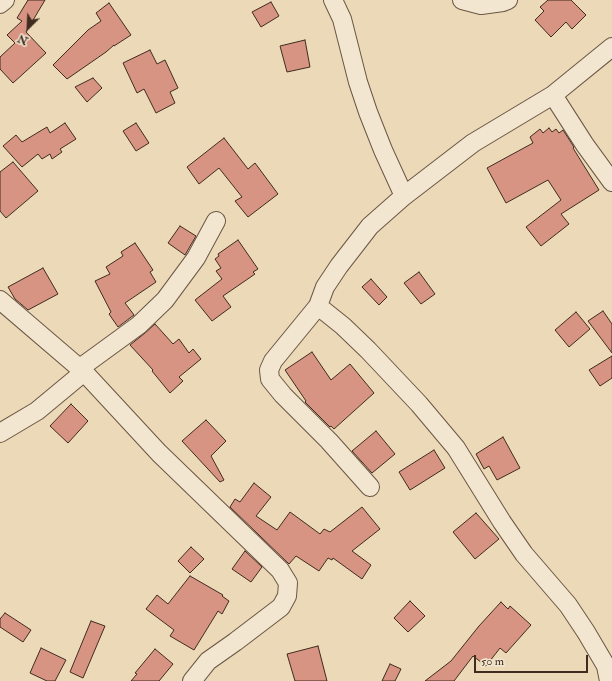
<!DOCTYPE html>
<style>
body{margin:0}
#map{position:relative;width:612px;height:681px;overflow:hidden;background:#ebd9b7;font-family:"IM FELL Double Pica",serif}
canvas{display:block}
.north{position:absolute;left:8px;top:8px;width:40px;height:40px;-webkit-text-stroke:3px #f2e6d0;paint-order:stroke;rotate:204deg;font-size:11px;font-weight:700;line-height:16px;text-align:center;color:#402b1f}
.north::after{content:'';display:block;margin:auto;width:14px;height:18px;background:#402b1f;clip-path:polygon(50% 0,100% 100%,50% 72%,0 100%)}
.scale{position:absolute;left:474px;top:655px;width:114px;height:18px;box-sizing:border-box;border:2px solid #402b1f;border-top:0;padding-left:5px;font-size:12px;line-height:14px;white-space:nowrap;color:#402b1f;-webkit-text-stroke:3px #f2e6d0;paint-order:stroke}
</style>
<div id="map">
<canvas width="612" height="681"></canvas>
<div class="north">N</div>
<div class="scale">50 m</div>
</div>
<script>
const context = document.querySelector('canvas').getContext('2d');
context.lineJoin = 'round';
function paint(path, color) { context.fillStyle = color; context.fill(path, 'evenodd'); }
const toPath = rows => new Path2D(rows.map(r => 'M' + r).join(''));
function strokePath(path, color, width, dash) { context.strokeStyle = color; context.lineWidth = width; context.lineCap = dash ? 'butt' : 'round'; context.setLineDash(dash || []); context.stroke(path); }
const building = toPath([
 [28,0,45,0,26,32,46,53,13,83,0,69,0,57,15,43,7,35,22,21,17,18,28,0],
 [548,0,571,0,586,15,572,29,566,22,551,37,535,20,544,11,540,7,548,0],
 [271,2,279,16,261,27,252,12,271,2],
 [109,3,131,35,114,46,114,45,106,52,67,79,53,65,88,30,101,21,96,13,109,3],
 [305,40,310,67,287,72,280,46,305,40],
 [150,50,157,64,165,60,178,88,170,92,175,103,156,113,144,89,137,93,123,63,150,50],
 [93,78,102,88,87,102,75,87,93,78],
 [65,123,76,139,60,149,62,152,52,159,50,154,42,159,38,154,22,167,3,146,16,135,22,142,47,127,50,133,65,123],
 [136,123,149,143,136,151,123,131,136,123],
 [549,128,552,132,556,129,559,133,563,130,574,147,573,148,599,190,561,214,569,224,541,246,526,227,561,200,548,180,506,203,487,168,533,143,530,137,540,129,543,133,549,128],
 [224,138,248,169,255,163,278,194,248,217,235,201,242,197,219,168,199,184,187,167,224,138],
 [13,162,38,191,6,218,0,211,0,172,13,162],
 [180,226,196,236,185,255,168,243,180,226],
 [238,240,258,269,253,272,255,274,223,296,231,307,212,321,195,300,222,279,216,271,221,268,215,259,219,256,218,254,238,240],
 [135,243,153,270,150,272,156,282,125,303,134,315,118,327,109,314,111,312,95,281,110,274,106,267,123,256,121,252,135,243],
 [43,268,58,294,28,310,15,299,8,287,43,268],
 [419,272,435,294,421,304,404,283,419,272],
 [371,279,387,297,379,305,362,287,371,279],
 [603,311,612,324,612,353,588,321,603,311],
 [576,312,590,329,569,347,555,330,576,312],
 [155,324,173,344,179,339,189,353,193,349,201,359,179,377,183,381,170,393,152,371,153,370,130,345,145,333,155,324],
 [312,352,331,380,350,364,374,393,334,429,331,426,330,427,305,402,306,401,285,370,312,352],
 [612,356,612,378,600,386,589,370,612,356],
 [71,404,88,421,68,443,50,426,71,404],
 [206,420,226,441,211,456,224,480,220,482,182,441,206,420],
 [376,431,395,454,372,473,352,451,376,431],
 [503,437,520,468,497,480,489,466,484,469,476,454,503,437],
 [434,450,445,468,410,490,399,472,434,450],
 [254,483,271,497,256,516,277,530,290,512,320,534,324,529,330,532,362,507,380,529,352,551,371,565,362,579,333,558,332,560,328,558,319,571,296,556,289,564,230,507,235,499,240,502,254,483],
 [476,513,499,539,475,559,453,532,476,513],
 [191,547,204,559,190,573,178,561,191,547],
 [245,551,262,567,251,582,232,569,245,551],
 [190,576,223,595,222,596,229,601,222,614,218,611,194,650,170,636,174,630,146,609,157,595,168,604,190,576],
 [410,601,425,616,408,632,394,618,410,601],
 [501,602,508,609,510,606,531,625,506,653,500,648,486,666,473,656,454,681,425,681,451,661,479,626,501,602],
 [5,613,31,630,23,642,0,627,0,619,5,613],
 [91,621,105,626,83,678,70,672,91,621],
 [318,646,327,681,295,681,287,654,318,646],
 [41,648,66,660,55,681,47,681,30,673,41,648],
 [155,649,173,664,159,681,131,681,137,674,135,673,155,649],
 [390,664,401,669,395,681,382,681,390,664]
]);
paint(building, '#d79482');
strokePath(building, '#402b1f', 1);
const street = toPath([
 [333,0,342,19,358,82,368,112,383,150,404,196],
 [462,0,481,5,503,2,508,0],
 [0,4,5,0],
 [553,95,585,145,612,182],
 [0,300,84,372,159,453,280,570,288,583,287,596,281,607,235,642,208,661,192,681],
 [318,306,343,326,368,350,419,404,456,448,502,522,524,554,568,605,586,632,606,666,609,681],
 [80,368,139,325,165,300,196,258,216,221],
 [0,433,37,411,84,372],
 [370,487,329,441,283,395,270,379,269,370,273,361,318,306,325,287,339,266,370,226,404,196,473,143,553,95,612,47]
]);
strokePath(street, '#6b5645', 20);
strokePath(street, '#f2e6d0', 18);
</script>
